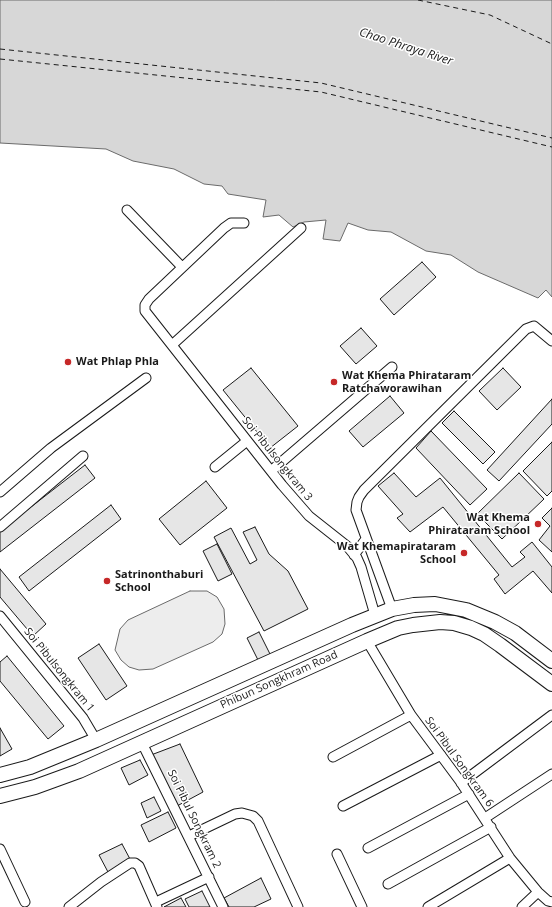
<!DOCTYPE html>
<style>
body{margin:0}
canvas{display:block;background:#fff}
</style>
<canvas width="552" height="907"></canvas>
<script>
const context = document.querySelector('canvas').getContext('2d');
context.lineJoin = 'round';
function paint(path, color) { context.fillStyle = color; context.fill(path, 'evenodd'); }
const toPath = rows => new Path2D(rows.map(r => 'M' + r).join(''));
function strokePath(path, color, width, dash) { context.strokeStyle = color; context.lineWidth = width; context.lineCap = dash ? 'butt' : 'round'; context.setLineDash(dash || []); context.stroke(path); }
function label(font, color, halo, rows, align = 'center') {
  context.font = font + ' "Open Sans",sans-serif'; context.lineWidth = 3; context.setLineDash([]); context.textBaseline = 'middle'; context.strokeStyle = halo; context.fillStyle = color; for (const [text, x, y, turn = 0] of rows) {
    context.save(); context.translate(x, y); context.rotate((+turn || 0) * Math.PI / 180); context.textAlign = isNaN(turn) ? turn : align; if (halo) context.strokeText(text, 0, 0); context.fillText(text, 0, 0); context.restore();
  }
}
const built = toPath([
 [190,591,207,591,217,597,224,609,225,624,222,634,213,642,153,669,139,670,129,667,121,660,115,650,120,629,128,620,190,591]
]);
paint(built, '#ededed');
strokePath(built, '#6a6a6a', 1);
const water = toPath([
 [0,0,552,0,552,297,546,290,538,298,478,272,451,255,426,251,391,232,368,230,348,223,340,241,323,239,326,220,304,222,293,227,279,215,263,217,266,200,228,194,222,186,204,184,174,169,133,161,106,149,0,143,0,0]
]);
paint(water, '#d7d7d7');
strokePath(water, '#6a6a6a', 1);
strokePath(toPath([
 [418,0,490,15,552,44],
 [0,49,321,83,552,138],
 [0,59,321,92,552,147]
]), '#1a1a1a', 1, [5, 4]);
const building = toPath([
 [422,262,436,277,394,315,380,299,422,262],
 [361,328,377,346,356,364,340,346,361,328],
 [251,368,298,426,270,448,223,390,251,368],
 [503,368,521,387,497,410,479,391,503,368],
 [390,396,404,413,363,447,349,431,390,396],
 [552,399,552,424,499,481,487,470,552,399],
 [454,411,495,452,483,464,442,423,454,411],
 [431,431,487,489,470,505,416,448,431,431],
 [552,442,552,491,547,496,523,471,552,442],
 [85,465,95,478,0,552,0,531,85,465],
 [394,473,416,497,440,478,512,567,525,557,520,552,532,542,552,567,552,593,533,571,505,594,494,579,499,575,443,507,410,532,397,518,403,514,378,486,394,473],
 [519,473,544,499,502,539,477,514,519,473],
 [206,481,227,508,180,545,159,519,206,481],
 [111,505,121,519,29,591,19,577,111,505],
 [552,508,552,552,539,540,550,526,542,518,552,508],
 [255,527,269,554,288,571,308,609,264,631,214,537,231,528,250,564,257,560,243,532,255,527],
 [217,544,232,574,218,581,203,551,217,544],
 [0,569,46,624,33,636,0,597,0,569],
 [259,632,272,658,260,664,247,638,259,632],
 [99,644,127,686,106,700,78,658,99,644],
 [7,656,64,726,48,739,0,681,0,662,7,656],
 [0,728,12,749,0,756,0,728],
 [180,744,203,792,177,806,151,755,180,744],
 [140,760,148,775,129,785,121,768,140,760],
 [154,797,161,811,147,818,141,803,154,797],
 [168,812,176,828,149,842,141,825,168,812],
 [122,844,130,859,108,872,99,855,122,844],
 [261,878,271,899,254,907,229,907,224,898,261,878],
 [202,891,210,907,189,907,185,899,202,891],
 [181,898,186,907,164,907,181,898]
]);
paint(building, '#e6e6e6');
strokePath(building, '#1a1a1a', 1);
const street = toPath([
 [127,210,182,267],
 [244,223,231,223,224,228,149,299,145,305,145,311,282,485,309,516,347,546,357,558,361,567,375,615],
 [172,345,301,228],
 [215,467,247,441],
 [271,471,392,367],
 [0,492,51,448,146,378],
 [0,527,83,456],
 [354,555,366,539],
 [392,609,356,510,357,502,359,497,364,490,526,329,534,326,552,341],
 [0,616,83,718,96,740],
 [367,641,411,715,460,781,510,858,538,892,548,901,552,902],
 [142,743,223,907],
 [333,757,411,715],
 [461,783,552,715],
 [343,806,441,755],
 [485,818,552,774],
 [189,836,235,814,242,813,253,816,258,821,298,907],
 [368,848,469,794],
 [0,849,25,902],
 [337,854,362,907],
 [388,884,491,827],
 [156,902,209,877],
 [69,907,101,882,130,863,135,863,139,866,157,907],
 [428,907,510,858],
 [522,907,538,892]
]);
const primary = toPath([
 [0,775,30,767,96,740,352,625,392,609,414,605,435,604,466,610,495,622,515,633,552,661],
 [0,796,35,787,79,771,367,641,398,628,413,625,440,622,454,623,471,628,484,634,500,645,552,684]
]);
strokePath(street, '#1a1a1a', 11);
strokePath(primary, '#1a1a1a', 16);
strokePath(street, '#fff', 9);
strokePath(primary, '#fff', 14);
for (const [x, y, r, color] of [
 [68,362,4,"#c62828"],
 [334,382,4,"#c62828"],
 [538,524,4,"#c62828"],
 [464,553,4,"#c62828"],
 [107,581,4,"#c62828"]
]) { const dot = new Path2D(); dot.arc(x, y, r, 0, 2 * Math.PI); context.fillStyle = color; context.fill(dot); strokePath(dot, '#fff', 1.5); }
label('bold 11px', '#1a1a1a', '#fff', [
 ["Wat Phlap Phla",76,362],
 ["Wat Khema Phirataram",342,376],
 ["Ratchaworawihan",342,389],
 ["Wat Khema",530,518,"right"],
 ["Phirataram School",530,531,"right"],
 ["Wat Khemapirataram",456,547,"right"],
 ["School",456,560,"right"],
 ["Satrinonthaburi",115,575],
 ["School",115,588]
], 'left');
label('11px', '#1a1a1a', '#fff', [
 ["Soi Pibulsongkram 3",277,459,51],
 ["Soi Pibulsongkram 1",59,670,51],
 ["Phibun Songkhram Road",279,680,-24],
 ["Soi Pibul Songkram 6",459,762,54],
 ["Soi Pibul Songkram 2",194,819,64]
]);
label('italic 12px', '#1a1a1a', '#fff', [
 ["Chao Phraya River",406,47,18]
]);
</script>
